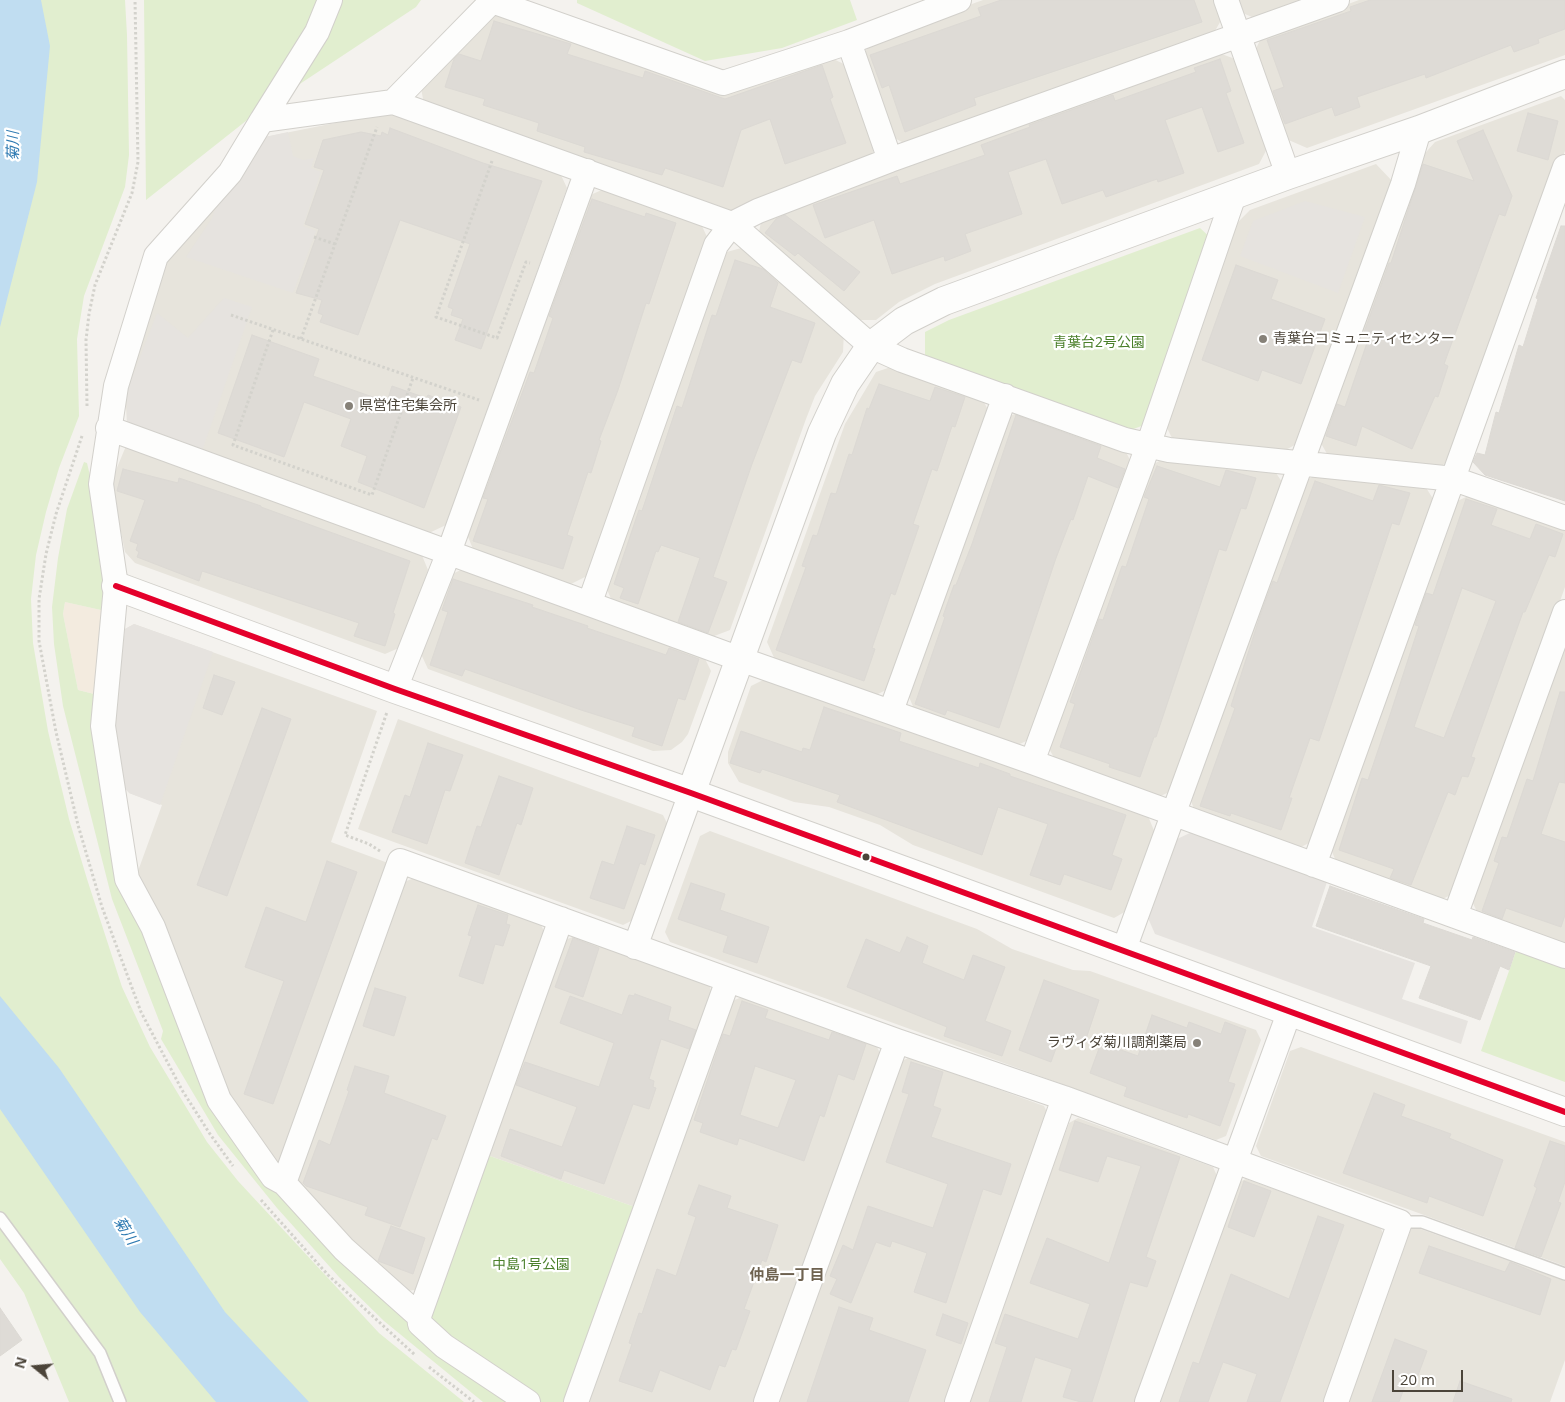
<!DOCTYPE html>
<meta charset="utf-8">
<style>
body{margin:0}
#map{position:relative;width:1565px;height:1402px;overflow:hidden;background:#f4f2ee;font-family:"Open Sans",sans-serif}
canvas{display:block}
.north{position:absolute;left:10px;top:1342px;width:50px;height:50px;-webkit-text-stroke:4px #fff;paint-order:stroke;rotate:287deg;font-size:14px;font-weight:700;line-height:20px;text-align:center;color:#4b4439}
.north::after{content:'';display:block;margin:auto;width:18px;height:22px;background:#4b4439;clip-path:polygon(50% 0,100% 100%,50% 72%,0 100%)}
.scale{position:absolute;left:1392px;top:1370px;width:71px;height:22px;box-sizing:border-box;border:2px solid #4b4439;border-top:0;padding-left:6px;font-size:15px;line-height:18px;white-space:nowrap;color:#4b4439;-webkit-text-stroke:4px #fff;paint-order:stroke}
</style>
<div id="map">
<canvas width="1565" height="1402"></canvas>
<div class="north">N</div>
<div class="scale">20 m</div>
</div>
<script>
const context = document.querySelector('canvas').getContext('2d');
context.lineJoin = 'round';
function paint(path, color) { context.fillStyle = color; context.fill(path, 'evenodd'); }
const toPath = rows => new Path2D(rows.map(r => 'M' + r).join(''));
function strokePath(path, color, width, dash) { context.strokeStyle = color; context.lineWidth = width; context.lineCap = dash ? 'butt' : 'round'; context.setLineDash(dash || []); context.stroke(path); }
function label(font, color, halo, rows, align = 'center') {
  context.font = font + ' "Open Sans","Noto Sans JP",sans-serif'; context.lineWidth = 4.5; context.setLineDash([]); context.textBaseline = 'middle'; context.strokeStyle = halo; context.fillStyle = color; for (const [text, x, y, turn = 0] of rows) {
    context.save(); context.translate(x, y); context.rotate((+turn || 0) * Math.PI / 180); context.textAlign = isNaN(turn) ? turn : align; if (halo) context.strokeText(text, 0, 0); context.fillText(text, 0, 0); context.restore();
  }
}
paint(toPath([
 [983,0,1216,0,1223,17,1212,36,909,146,891,136,862,60,870,41],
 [1234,0,1313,0,1259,20,1238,11],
 [1359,0,1565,0,1565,55,1307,148,1284,138,1253,55,1262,36],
 [505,14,728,93,827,56,848,66,877,142,869,161,733,211,716,210,424,104,420,83,487,17],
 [1216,52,1238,60,1269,145,1259,164,935,284,899,302,876,320,856,320,758,237,762,217],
 [1561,96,1565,100,1565,151,1454,458,1435,470,1330,459,1318,438,1420,159,1435,142],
 [375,115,398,115,560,173,567,188,446,525,429,533,127,424,125,390,164,261,265,137],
 [1376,164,1394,183,1300,442,1282,452,1174,442,1164,422,1236,224,1250,210],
 [604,189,701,224,708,239,587,576,571,584,473,549,466,532,586,197],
 [745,247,844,331,843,352,815,396,806,419,730,630,709,638,613,603,604,583,723,253],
 [897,365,980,394,989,412,892,687,872,697,776,662,767,642,845,424,876,372],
 [1023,410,1123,446,1132,464,1033,738,1013,747,915,711,906,690,1004,419],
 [126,446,421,553,428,570,401,647,385,654,135,563,125,552,111,482],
 [1166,457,1272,467,1284,485,1176,789,1154,799,1057,763,1047,745,1147,468],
 [1320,473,1423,483,1437,505,1315,840,1295,850,1196,814,1189,796,1301,483],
 [1475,493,1565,526,1565,587,1457,892,1436,902,1338,866,1330,847,1455,502],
 [465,568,703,655,711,671,688,734,682,742,671,750,653,751,428,669,421,654,448,576],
 [134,624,377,711,331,842,388,863,275,1172,223,1097,134,882,162,805,129,793,125,629],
 [1565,634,1565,948,1479,916,1471,899],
 [767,678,1148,816,1155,833,1128,910,1114,918,913,845,880,825,829,807,794,802,739,782,728,763,728,752,751,686],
 [398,719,663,815,668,825,633,920,623,925,358,829],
 [710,831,977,929,1012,949,1073,970,1090,971,1256,1030,1261,1040,1226,1136,1216,1140,670,942,665,932,700,836],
 [414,878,540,923,545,933,416,1290,405,1291,351,1241,295,1180,404,882],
 [575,936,709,984,712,994,635,1207,487,1155,565,940],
 [742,997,876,1045,881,1055,754,1402,587,1402,732,1001],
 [1301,1047,1565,1142,1565,1266,1261,1156,1256,1146,1290,1051],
 [910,1057,1044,1106,1049,1116,945,1402,777,1402,900,1062],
 [1078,1118,1213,1167,1217,1176,1135,1402,967,1402,1069,1123],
 [1246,1179,1380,1227,1385,1237,1325,1402,1158,1402,1237,1183],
 [1412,1226,1565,1281,1565,1360,1550,1402,1348,1402]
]), '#e7e4dc');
paint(toPath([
 [65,602,101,610,107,619,98,695,78,690,63,614]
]), '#f3ebdf');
paint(toPath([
 [0,0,125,0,127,35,129,155,125,187,84,296,77,339,79,416,59,468,46,512,36,555,31,599,33,643,48,731,69,819,87,879,122,987,150,1047,207,1142,238,1181,379,1333,464,1402,69,1402,24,1293,0,1259],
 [144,0,421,0,416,7,256,113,146,200],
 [577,0,850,0,857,20,782,48,705,61,577,3],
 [1200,228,1213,240,1147,424,1128,431,925,359,925,332,949,320],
 [84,462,87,463,91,480,103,552,103,597,101,610,65,602,63,614,78,690,98,695,97,754,217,1104,275,1185,523,1402,483,1402,384,1321,339,1277,277,1208,218,1135,161,1039,163,1031,112,899,63,706,54,644,52,607,58,558,67,509],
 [1516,951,1565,968,1565,1082,1481,1051],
 [487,1155,635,1207,564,1402,536,1402,426,1324]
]), '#e1eecf');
paint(toPath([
 [288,132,293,156,303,160,314,158,311,168,321,172,303,226,316,231,293,293,186,257,212,218,218,202,265,137],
 [1305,201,1365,217,1338,293,1240,256,1253,221],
 [224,298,252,307,202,451,127,424,127,391,157,313,188,338],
 [134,624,213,652,160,805,129,793,122,785,114,743,115,712,125,629],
 [1192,832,1327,882,1312,927,1415,963,1402,999,1468,1021,1461,1044,1155,934,1148,918,1175,840]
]), '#e6e3df');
paint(toPath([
 [0,0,41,0,50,46,37,182,0,327],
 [0,996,59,1068,225,1312,309,1402,216,1402,140,1312,0,1109]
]), '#c0ddf1');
const building = toPath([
 [1001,0,1194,0,1202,22,974,98,976,105,905,132,889,85,882,88,870,55,981,16,978,8,1001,0],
 [1370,0,1565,0,1565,29,1538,39,1539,43,1514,52,1511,45,1426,78,1425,74,1357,97,1360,107,1335,116,1332,107,1285,124,1273,91,1284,87,1267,40,1351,11,1350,7,1370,0],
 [494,21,571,44,567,54,643,78,645,71,725,99,822,65,833,97,830,99,846,143,785,164,770,119,741,130,723,187,665,168,662,175,584,152,585,147,537,131,539,123,483,105,485,99,445,87,454,59,459,54,481,61,494,21],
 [1220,59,1231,91,1226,93,1244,143,1218,152,1202,107,1165,120,1184,173,1158,182,1157,179,1106,197,1103,190,1062,204,1046,159,1008,172,1022,214,965,234,971,251,945,261,944,256,892,274,874,220,825,238,813,205,897,176,900,184,985,155,981,145,1030,127,1029,125,1113,95,1115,101,1196,72,1194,68,1220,59],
 [1528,113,1558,121,1548,160,1517,151,1528,113],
 [390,128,483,163,542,181,481,349,455,340,463,319,451,315,453,309,448,307,470,244,400,220,358,335,320,322,323,315,318,313,322,300,296,293,319,229,305,224,324,170,314,167,323,140,361,132,381,136,382,132,388,135,390,128],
 [1483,130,1512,196,1505,216,1499,214,1444,364,1448,366,1438,397,1435,396,1412,449,1362,426,1356,446,1326,436,1337,404,1345,407,1369,337,1363,335,1389,263,1391,263,1423,164,1474,181,1457,141,1483,130],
 [592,199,645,217,646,213,676,223,649,304,646,303,618,390,599,440,601,441,591,473,588,472,567,535,573,537,563,569,473,541,488,499,483,498,530,372,534,373,553,318,549,316,592,199],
 [785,215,860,272,844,291,798,253,795,256,765,233,776,219,785,215],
 [1561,226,1565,226,1565,501,1485,475,1473,462,1477,453,1485,455,1496,412,1499,413,1519,345,1523,347,1538,299,1536,298,1561,226],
 [735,260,763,269,778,283,770,307,815,323,801,363,792,360,752,464,713,577,727,582,708,633,678,622,700,558,661,545,658,552,656,551,638,604,620,598,624,588,614,584,639,510,642,511,677,406,682,408,712,315,716,316,735,260],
 [1236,265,1278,280,1271,299,1325,319,1301,384,1262,370,1258,381,1202,360,1236,265],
 [252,335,319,359,313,376,387,402,392,386,426,398,428,395,461,407,424,508,358,482,367,456,341,446,351,419,304,402,284,457,218,433,252,335],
 [879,384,930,401,935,387,965,397,955,427,952,426,937,471,932,469,913,524,919,526,895,595,891,593,872,648,875,649,864,681,776,650,806,567,802,566,813,535,817,536,831,493,836,494,849,454,852,455,867,408,869,409,879,384],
 [1016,415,1101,446,1097,458,1125,469,1118,488,1088,476,1073,520,1071,519,1056,558,999,728,947,710,945,715,915,704,945,617,943,616,954,585,956,585,972,544,1016,415],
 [1157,466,1220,487,1226,470,1256,478,1246,509,1241,508,1226,551,1219,549,1156,737,1154,737,1140,777,1109,767,1110,764,1060,747,1075,704,1070,702,1099,619,1103,620,1122,566,1126,567,1149,499,1144,497,1157,466],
 [123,469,178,483,179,478,261,506,261,507,410,561,393,613,395,614,385,646,354,636,359,623,202,571,199,581,137,557,139,552,136,550,138,544,130,541,145,500,117,491,123,469],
 [1315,481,1373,501,1379,485,1410,493,1399,525,1392,523,1319,741,1310,738,1289,798,1292,798,1281,830,1231,813,1230,816,1200,806,1235,708,1231,706,1261,613,1273,581,1277,583,1315,481],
 [1466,499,1497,509,1491,525,1530,539,1536,524,1563,534,1555,557,1549,555,1525,612,1523,612,1471,757,1475,758,1468,777,1462,776,1455,795,1448,792,1411,885,1390,878,1394,869,1339,850,1362,778,1368,780,1390,715,1419,626,1415,625,1426,593,1433,595,1466,499],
 [1462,588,1496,601,1444,738,1414,727,1462,588],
 [453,579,533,605,532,607,588,626,587,628,666,655,669,648,699,659,685,700,678,698,662,746,632,736,635,727,581,710,465,669,462,676,430,665,448,612,442,610,453,579],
 [214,675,235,682,222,715,203,708,214,675],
 [1560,692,1565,692,1565,783,1559,782,1541,834,1565,842,1565,915,1561,927,1506,908,1502,919,1482,911,1499,863,1494,861,1502,837,1507,838,1527,779,1533,781,1560,692],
 [824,707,901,733,899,741,979,768,980,763,1010,774,1010,776,1126,815,1112,855,1122,859,1111,890,1064,874,1060,885,1030,875,1048,824,998,807,982,855,837,802,840,795,762,769,760,773,730,763,741,731,802,752,803,748,810,750,824,707],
 [262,708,291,719,227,896,197,885,262,708],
 [428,743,463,755,450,791,445,790,427,844,392,832,405,795,410,797,428,743],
 [499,776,533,788,521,825,517,823,499,875,465,863,477,826,481,827,499,776],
 [627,826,655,835,645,865,640,863,624,909,590,898,602,861,614,865,627,826],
 [327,861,357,872,273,1104,244,1094,284,981,245,967,266,907,306,922,327,861],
 [691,883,725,894,720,910,769,927,757,963,723,952,728,936,678,919,691,883],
 [1330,886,1424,919,1423,923,1472,940,1473,937,1515,952,1509,970,1500,966,1480,1020,1419,998,1431,966,1316,926,1330,886],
 [478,905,508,915,506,924,510,925,503,946,495,944,483,984,459,976,472,936,468,935,478,905],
 [907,937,928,946,922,963,964,980,973,955,1005,967,985,1021,1011,1031,1002,1056,944,1036,947,1027,847,987,866,939,900,953,907,937],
 [573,938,599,948,583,997,555,987,573,938],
 [1044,980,1099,1000,1084,1045,1060,1037,1051,1062,1019,1050,1044,980],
 [375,988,406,997,394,1036,363,1026,375,988],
 [635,994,671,1007,668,1020,696,1030,689,1049,661,1039,649,1079,654,1081,653,1087,656,1088,649,1109,633,1104,604,1184,564,1170,561,1179,501,1156,510,1129,562,1147,577,1107,516,1085,525,1062,599,1087,614,1043,560,1023,570,996,622,1015,629,995,634,996,635,994],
 [742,1001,768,1010,765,1018,829,1040,832,1032,866,1044,854,1080,838,1074,824,1117,820,1115,804,1161,739,1138,737,1145,700,1132,703,1123,694,1120,723,1034,730,1036,742,1001],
 [755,1066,796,1080,778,1128,740,1115,755,1066],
 [1152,1015,1187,1028,1189,1022,1221,1034,1225,1022,1246,1030,1228,1082,1235,1084,1220,1126,1188,1114,1187,1118,1124,1096,1127,1087,1090,1073,1101,1043,1138,1056,1152,1015],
 [911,1062,943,1072,933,1106,941,1109,931,1137,1011,1164,1001,1195,983,1189,946,1303,914,1292,927,1253,892,1241,890,1247,876,1242,851,1303,830,1294,837,1279,830,1276,843,1245,853,1250,868,1206,933,1228,948,1184,886,1162,909,1094,902,1092,911,1062],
 [355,1066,389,1076,384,1093,446,1116,437,1140,432,1138,400,1227,365,1215,368,1207,306,1186,303,1183,319,1140,330,1145,349,1091,347,1090,355,1066],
 [1374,1093,1405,1105,1401,1116,1451,1134,1449,1138,1503,1160,1483,1216,1429,1196,1427,1203,1343,1173,1374,1093],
 [1075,1121,1180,1157,1146,1257,1156,1261,1147,1287,1130,1282,1092,1402,1081,1402,1063,1397,1072,1369,1035,1357,1021,1402,989,1402,1007,1347,995,1343,1005,1314,1078,1339,1090,1304,1030,1283,1047,1238,1109,1263,1141,1166,1107,1156,1098,1182,1059,1170,1075,1121],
 [1550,1141,1565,1146,1565,1182,1558,1202,1561,1203,1541,1257,1515,1248,1537,1188,1534,1186,1550,1141],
 [1244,1181,1271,1191,1254,1237,1228,1227,1244,1181],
 [699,1185,731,1196,727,1208,778,1225,766,1262,762,1260,744,1309,750,1311,736,1350,732,1349,725,1367,719,1365,710,1390,660,1370,652,1392,619,1381,632,1344,629,1343,639,1313,642,1314,657,1269,676,1276,696,1217,688,1214,699,1185],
 [1318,1216,1344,1225,1280,1402,1247,1402,1257,1374,1223,1362,1208,1402,1179,1402,1193,1362,1199,1364,1231,1274,1289,1299,1318,1216],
 [391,1226,425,1238,413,1274,378,1261,391,1226],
 [1429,1246,1505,1272,1510,1262,1551,1279,1540,1315,1419,1273,1429,1246],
 [839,1307,873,1318,869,1330,926,1350,908,1402,807,1402,839,1307],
 [0,1308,22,1340,0,1356,0,1308],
 [943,1314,968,1323,961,1344,936,1335,943,1314],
 [1395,1339,1427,1351,1414,1386,1406,1383,1399,1402,1372,1402,1395,1339],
 [1460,1381,1512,1399,1511,1402,1453,1402,1460,1381]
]);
paint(building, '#dedbd6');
strokePath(building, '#dcd9d4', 1);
const service = toPath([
 [0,1218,100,1353,120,1402],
 [1400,1222,1422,1222,1565,1274]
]);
const minor = toPath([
 [1226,0,1288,175],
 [849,42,890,160],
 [393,102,492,1,723,83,849,42,959,0],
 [262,120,317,32,330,0],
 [108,428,740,659,1032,762,1565,956],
 [590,602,716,245,732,224,758,211,890,160,1337,0],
 [395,689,449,552,587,171],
 [891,711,1005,396],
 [1032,762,1148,446,1234,195],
 [1314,865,1565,167],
 [1455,916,1565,612],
 [635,947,691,793],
 [1123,952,1403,184,1419,130],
 [284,1183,273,1177,219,1100,153,927,127,879,103,726,116,586,101,484,116,386,156,256,230,173,262,120,393,102,732,224,871,346,902,360,1125,440,1169,450,1454,479,1565,518],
 [419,1316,561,919],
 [528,1402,444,1346,420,1324,419,1316,344,1249,284,1183,400,861,897,1041,1064,1098,1400,1222,1336,1402],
 [576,1402,728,980],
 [766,1402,897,1041],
 [957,1402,1064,1098],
 [1147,1402,1289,1013]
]);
const tertiary = toPath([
 [116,586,395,689,691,793,1565,1112],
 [691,793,822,433,845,384,871,346,904,321,944,301,1288,175,1419,130,1565,74]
]);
strokePath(service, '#d2d0cb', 14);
strokePath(minor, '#d2d0cb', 26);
strokePath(tertiary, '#d2d0cb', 30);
strokePath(toPath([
 [492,161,436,317,497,338,526,262,530,263],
 [314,237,335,244],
 [231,315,479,400],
 [273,330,233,445,372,495,413,378],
 [301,339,377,127],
 [87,406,86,340,89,314,95,285,132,193,138,162,135,0],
 [82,436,56,514,46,554,39,599,39,641,56,732,78,825,102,907,141,1012,182,1090,210,1134,233,1166],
 [380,851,369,844,345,835,387,712],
 [261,1200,328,1275,415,1355],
 [429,1367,474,1402]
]), '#d3d2cc', 3, [2.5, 2.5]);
strokePath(service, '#fdfdfc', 11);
strokePath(minor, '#fdfdfc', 24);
strokePath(tertiary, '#fdfdfc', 28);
strokePath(toPath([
 [116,586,395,689,691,793,1565,1112]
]), '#e4002b', 6);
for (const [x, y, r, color] of [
 [1263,339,5,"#868178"],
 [349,406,5,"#868178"],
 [866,857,4.5,"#4b4439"],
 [1197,1043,5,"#868178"]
]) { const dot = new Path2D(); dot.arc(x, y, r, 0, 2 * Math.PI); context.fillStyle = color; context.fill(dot); strokePath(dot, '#fff', 2); }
label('14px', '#4b4439', '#fff', [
 ["青葉台コミュニティセンター",1273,339],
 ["県営住宅集会所",359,406],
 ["ラヴィダ菊川調剤薬局",1187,1043,"right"]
], 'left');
label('14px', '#4a7f2a', '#fff', [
 ["青葉台2号公園",1099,343],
 ["中島1号公園",531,1265]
]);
label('italic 15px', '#2e7ab2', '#fff', [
 ["菊川",14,146,-90],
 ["菊川",125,1231,58]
]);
label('bold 15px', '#6e6250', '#fff', [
 ["仲島一丁目",787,1276]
]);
</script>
